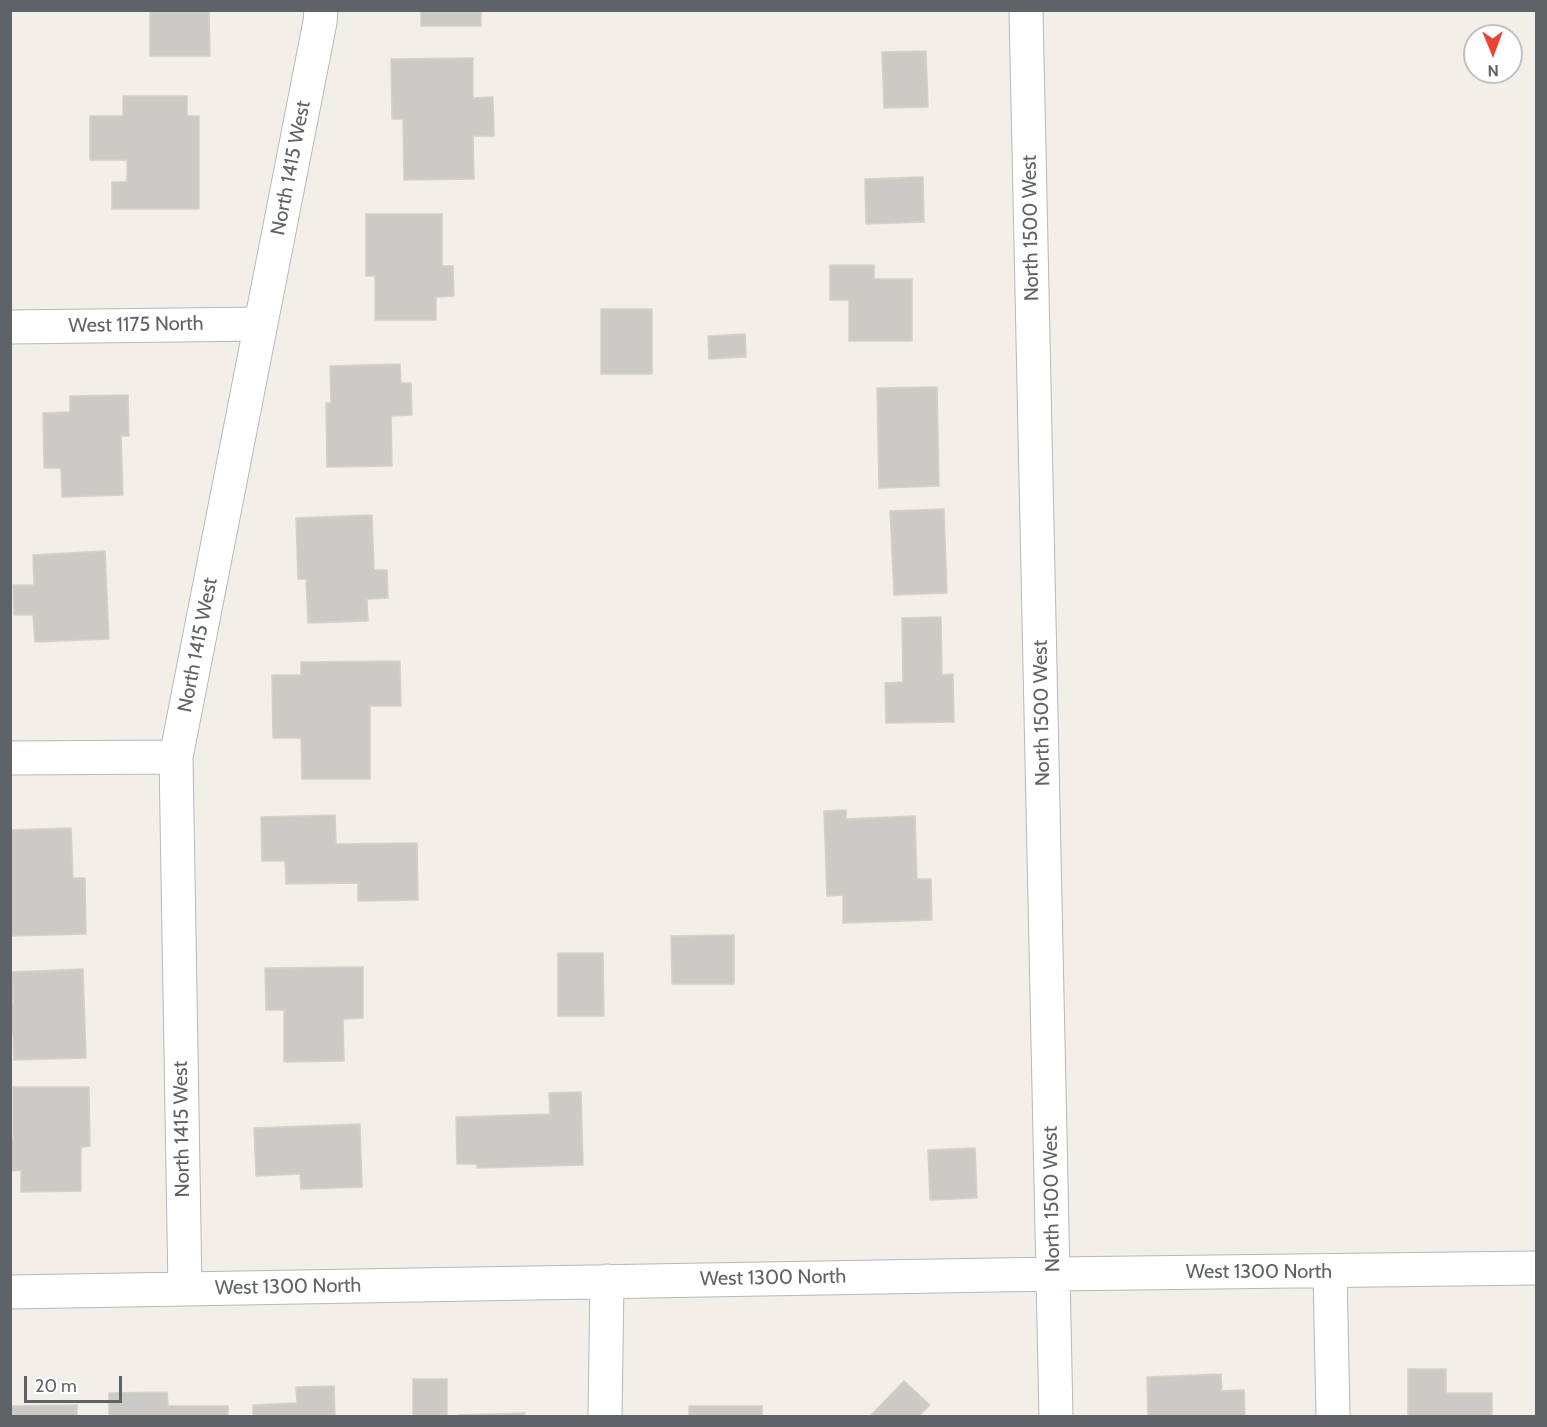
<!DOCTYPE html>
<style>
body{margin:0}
#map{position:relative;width:1547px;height:1427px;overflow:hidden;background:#f1efe8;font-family:Cabin,sans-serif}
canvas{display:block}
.frame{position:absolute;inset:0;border:12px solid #5f6368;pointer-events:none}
.north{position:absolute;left:1463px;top:24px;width:60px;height:60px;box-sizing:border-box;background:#fff;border:2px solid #bfc1c3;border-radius:50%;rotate:179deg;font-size:16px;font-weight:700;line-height:24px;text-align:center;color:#5f6368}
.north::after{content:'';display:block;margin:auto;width:21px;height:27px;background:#ea4335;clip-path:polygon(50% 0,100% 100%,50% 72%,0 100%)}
.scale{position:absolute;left:24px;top:1376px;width:98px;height:27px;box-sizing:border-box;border:3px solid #5f6368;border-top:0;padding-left:8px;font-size:18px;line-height:21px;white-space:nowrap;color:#5f6368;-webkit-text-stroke:4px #fff;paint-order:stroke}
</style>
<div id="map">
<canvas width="1547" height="1427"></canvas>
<div class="frame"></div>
<div class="north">N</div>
<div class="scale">20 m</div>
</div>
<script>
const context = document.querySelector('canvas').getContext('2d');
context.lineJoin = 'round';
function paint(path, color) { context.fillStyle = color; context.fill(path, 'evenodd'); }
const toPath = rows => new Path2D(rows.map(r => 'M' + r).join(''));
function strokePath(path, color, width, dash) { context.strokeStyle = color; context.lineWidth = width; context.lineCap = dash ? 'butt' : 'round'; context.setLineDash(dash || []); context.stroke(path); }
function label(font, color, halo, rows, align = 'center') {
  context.font = font + ' Cabin,sans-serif'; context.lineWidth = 4.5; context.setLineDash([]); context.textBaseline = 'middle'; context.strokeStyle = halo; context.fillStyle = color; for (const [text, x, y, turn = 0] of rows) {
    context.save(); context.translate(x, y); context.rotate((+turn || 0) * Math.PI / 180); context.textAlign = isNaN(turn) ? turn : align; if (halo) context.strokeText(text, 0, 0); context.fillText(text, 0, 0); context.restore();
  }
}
const building = toPath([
 [150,10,209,10,210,56,150,56,150,10],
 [421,10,481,10,481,26,421,26,421,10],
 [926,51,928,107,884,108,882,52,926,51],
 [473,58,473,98,493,97,494,136,473,136,474,179,404,180,403,119,392,119,391,59,473,58],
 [123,96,187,96,187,116,199,116,199,209,112,209,112,182,127,182,127,160,90,160,90,116,123,116,123,96],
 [923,177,924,222,866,224,865,179,923,177],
 [366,214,442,214,442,266,453,266,454,296,436,297,436,320,375,320,375,276,366,276,366,214],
 [830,265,874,265,874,279,912,279,912,341,849,341,849,300,830,300,830,265],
 [601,309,652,309,652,374,601,374,601,309],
 [745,334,746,357,709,359,708,336,745,334],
 [400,364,401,383,411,383,412,415,391,416,392,466,327,467,326,403,331,403,330,366,400,364],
 [937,387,939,486,879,488,877,388,937,387],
 [128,395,129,436,121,436,123,495,62,497,61,468,44,468,43,413,70,412,70,396,128,395],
 [944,509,947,593,894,595,890,511,944,509],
 [372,515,374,570,387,570,388,598,367,599,368,621,308,623,306,579,298,579,296,518,372,515],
 [105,551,109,639,35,642,33,615,14,615,13,585,34,585,33,555,105,551],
 [941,617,942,675,953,674,954,722,886,723,885,683,903,682,902,618,941,617],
 [400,661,401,706,370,706,370,779,302,779,301,738,273,738,272,675,301,675,301,662,400,661],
 [846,810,846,819,915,816,917,879,931,879,932,920,843,923,843,895,827,896,824,811,846,810],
 [335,815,336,844,417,843,418,900,358,901,358,883,286,884,285,861,262,861,261,817,335,815],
 [71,828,73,878,85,878,86,934,10,936,10,830,71,828],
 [734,935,734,984,672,984,671,936,734,935],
 [558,953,603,953,604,1016,558,1016,558,953],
 [363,967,363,1018,343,1019,344,1061,284,1062,284,1010,266,1010,265,968,363,967],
 [83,969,86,1058,14,1060,13,1033,10,1033,10,1004,13,1004,12,972,83,969],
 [13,1087,89,1087,90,1146,81,1147,81,1191,21,1192,21,1170,10,1171,10,1140,13,1140,13,1087],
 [581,1092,583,1165,477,1168,477,1164,457,1164,456,1117,550,1114,549,1093,581,1092],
 [360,1124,362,1187,301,1189,300,1174,256,1176,254,1128,360,1124],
 [975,1148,977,1198,930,1200,928,1150,975,1148],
 [1408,1369,1446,1369,1446,1393,1492,1393,1492,1416,1408,1416,1408,1369],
 [1221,1374,1222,1391,1244,1390,1245,1416,1148,1416,1147,1377,1221,1374],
 [413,1379,447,1379,447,1416,413,1416,413,1379],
 [904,1381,930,1405,919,1416,870,1416,904,1381],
 [334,1386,335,1416,253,1416,253,1405,297,1403,296,1387,334,1386],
 [167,1392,168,1406,228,1406,228,1416,109,1416,109,1393,167,1392],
 [77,1405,77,1416,10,1416,10,1406,77,1405],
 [689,1406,762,1406,762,1416,689,1416,689,1406],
 [525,1413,525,1416,458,1416,458,1415,525,1413]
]);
paint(building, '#cccac5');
strokePath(building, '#d6d1c6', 1.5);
const minor = toPath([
 [1026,10,1056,1416],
 [10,327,261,324],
 [10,758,176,757],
 [1330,1271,1333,1416],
 [185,1289,176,757,320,22,321,10],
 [10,1292,1054,1274,1536,1268],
 [605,1416,607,1281]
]);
strokePath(minor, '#b5b8bc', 35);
strokePath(minor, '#fff', 33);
label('20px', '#5f6368', '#fff', [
 ["North 1415 West",291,168,-79],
 ["North 1500 West",1031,228,-91],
 ["West 1175 North",136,325,-1],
 ["North 1415 West",198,645,-79],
 ["North 1500 West",1042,713,-91],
 ["North 1415 West",182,1129,-91],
 ["North 1500 West",1052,1199,-91],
 ["West 1300 North",1259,1272],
 ["West 1300 North",773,1278,-1],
 ["West 1300 North",288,1287,-1]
]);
</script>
